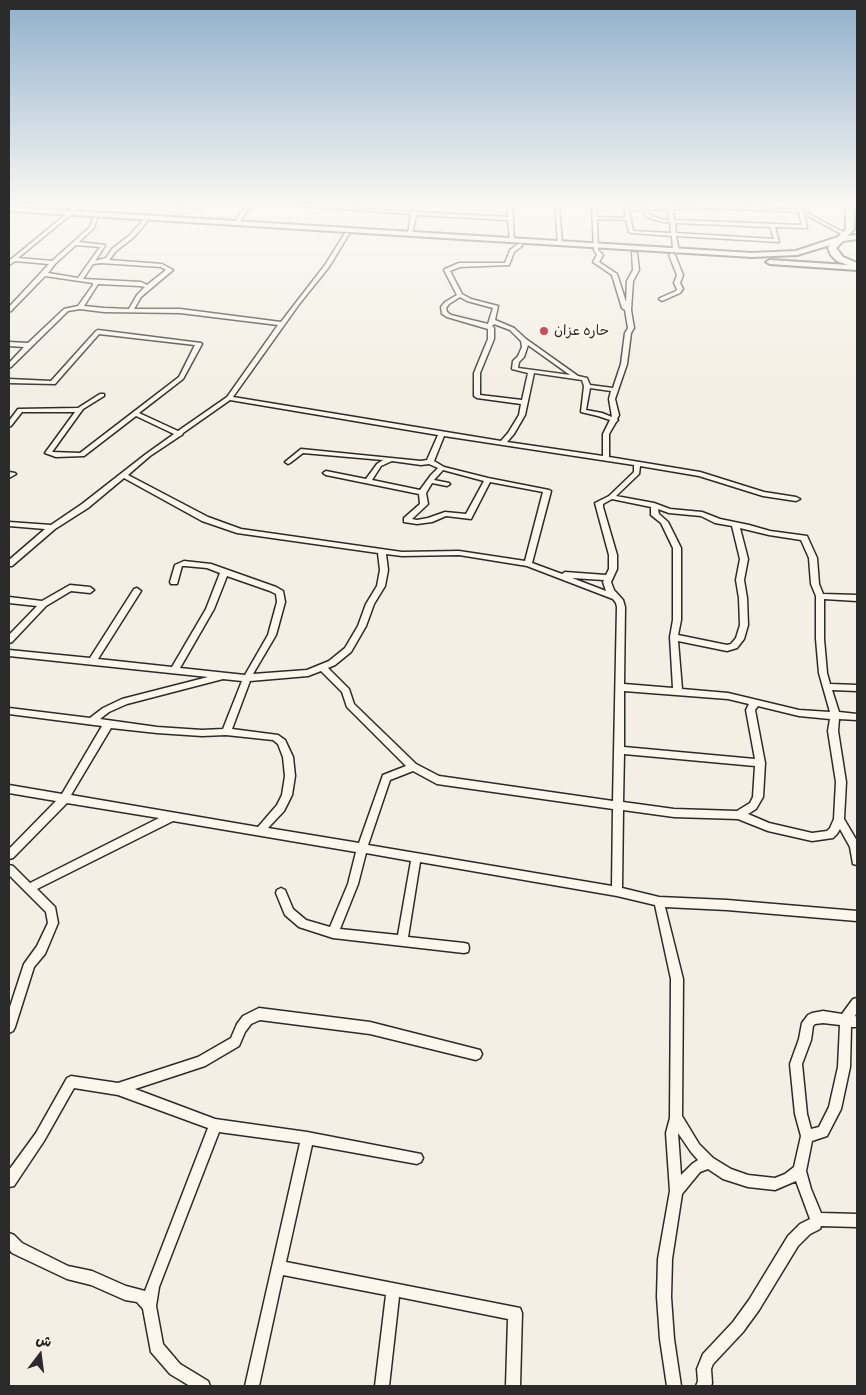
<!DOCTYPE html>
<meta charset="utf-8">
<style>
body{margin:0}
#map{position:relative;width:866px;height:1395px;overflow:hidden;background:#f3efe4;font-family:"Patrick Hand","Playpen Sans Arabic",sans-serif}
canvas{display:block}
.frame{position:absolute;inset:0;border:10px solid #2b2b2b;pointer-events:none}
.north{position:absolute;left:15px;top:1330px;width:50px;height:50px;-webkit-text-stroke:4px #fbf7ec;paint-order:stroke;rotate:15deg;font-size:14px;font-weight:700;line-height:20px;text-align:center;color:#2b2b2b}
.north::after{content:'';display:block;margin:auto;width:18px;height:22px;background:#2b2b2b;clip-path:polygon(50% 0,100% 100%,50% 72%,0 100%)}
</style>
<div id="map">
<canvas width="866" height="1395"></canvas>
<div class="frame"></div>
<div class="north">ش</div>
</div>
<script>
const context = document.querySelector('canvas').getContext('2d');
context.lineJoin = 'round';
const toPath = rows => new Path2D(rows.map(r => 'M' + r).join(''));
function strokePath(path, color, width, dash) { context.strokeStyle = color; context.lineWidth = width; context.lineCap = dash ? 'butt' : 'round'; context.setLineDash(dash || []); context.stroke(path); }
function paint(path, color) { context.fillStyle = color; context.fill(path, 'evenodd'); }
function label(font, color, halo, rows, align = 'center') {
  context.font = font + ' "Patrick Hand","Playpen Sans Arabic",sans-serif'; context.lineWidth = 4; context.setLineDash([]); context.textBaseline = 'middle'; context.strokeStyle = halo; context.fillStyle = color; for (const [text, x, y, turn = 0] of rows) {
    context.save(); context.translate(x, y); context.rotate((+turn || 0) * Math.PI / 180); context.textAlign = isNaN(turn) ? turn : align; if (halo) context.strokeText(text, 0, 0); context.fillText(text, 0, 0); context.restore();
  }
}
const minor = toPath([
 [76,206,81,206,18,258,52,261,90,227,93,218,95,217,97,218,94,228,79,242,105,245,105,246,95,261,106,258,112,249,130,235,143,220,147,220,147,222,134,237,116,251,109,260,162,264,173,270,141,297,134,309,180,309,281,322,325,265,345,233,349,233,349,234,329,267,300,303,233,397,501,441,508,433,519,415,521,404,477,398,474,396,474,373,488,339,488,329,447,317,442,314,441,307,445,302,457,295,444,270,445,269,459,263,505,263,510,250,518,244,522,244,522,246,514,252,509,265,460,267,450,271,462,294,471,299,498,306,495,320,514,328,526,339,578,376,587,378,590,385,613,388,621,364,625,333,628,328,625,310,622,308,612,275,593,262,597,255,594,250,592,206,596,206,597,217,625,218,625,209,627,208,731,206,798,210,798,206,802,206,803,211,849,235,845,236,804,214,807,228,775,227,779,242,676,236,679,251,676,253,673,251,672,236,631,233,629,232,626,220,597,219,598,250,603,255,599,262,617,274,626,302,627,281,633,270,632,252,637,253,639,270,633,281,631,310,634,328,631,333,627,364,615,399,619,415,617,419,618,420,616,422,609,434,609,457,700,472,764,492,796,497,800,499,796,501,763,496,699,476,640,466,639,474,616,496,654,503,670,509,702,512,720,519,749,525,770,531,807,536,817,558,819,584,823,594,857,595,857,601,824,599,824,639,827,673,830,684,857,685,857,691,832,690,839,712,857,714,857,720,839,719,838,731,846,782,844,819,857,841,857,865,853,864,850,847,840,829,837,834,833,838,812,841,768,831,738,819,674,817,623,810,622,888,659,897,727,900,857,911,857,921,727,910,665,907,683,979,682,1116,699,1144,713,1158,731,1169,748,1175,775,1178,785,1174,794,1167,801,1136,795,1114,790,1064,799,1039,802,1023,808,1015,812,1013,823,1011,842,1014,853,999,857,998,857,1012,855,1016,857,1017,857,1027,851,1027,850,1067,841,1109,827,1136,812,1141,806,1171,811,1189,821,1213,857,1214,857,1227,821,1226,820,1229,810,1234,798,1246,759,1310,743,1332,713,1364,711,1369,712,1383,711,1386,696,1386,698,1381,697,1369,703,1354,733,1322,749,1300,788,1236,800,1224,810,1219,796,1181,775,1190,748,1187,723,1179,708,1169,700,1172,682,1194,672,1259,671,1297,674,1339,681,1386,667,1386,660,1339,657,1297,658,1259,670,1191,666,1133,670,1118,671,979,655,905,617,896,420,862,408,937,464,943,468,944,469,948,468,952,464,953,333,938,299,927,285,915,276,893,277,890,281,888,285,890,293,909,306,920,330,927,348,884,356,852,173,821,37,889,55,907,58,923,45,954,34,967,15,1027,13,1031,9,1033,9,1010,24,964,37,946,48,923,46,912,9,875,9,865,13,866,30,883,159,818,67,803,13,858,9,859,9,849,56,801,9,793,9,785,62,794,102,726,9,714,9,708,90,718,103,708,122,699,208,677,9,656,9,650,90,658,134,589,137,588,141,591,98,659,172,667,206,609,220,573,207,568,185,566,182,566,177,584,171,584,170,582,175,565,184,561,211,564,276,587,283,591,285,602,276,635,253,674,307,670,329,661,345,648,358,626,366,604,377,586,380,570,378,553,237,533,202,521,124,478,88,508,55,529,12,566,9,566,9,560,45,529,9,526,9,522,51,525,82,504,146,454,174,434,136,416,84,456,56,457,45,453,75,412,22,412,11,426,9,427,9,421,18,409,78,408,100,394,104,394,104,396,83,409,52,452,80,453,179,377,195,345,99,334,55,384,9,383,9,379,51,381,96,331,98,330,201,343,202,344,183,379,139,413,178,431,227,397,278,325,180,313,104,312,80,309,68,311,11,367,9,368,9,363,24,347,9,346,9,342,28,343,64,309,78,306,93,285,93,283,45,276,11,311,9,312,9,307,49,264,15,261,9,265,9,261,76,206],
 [712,208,799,212,802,225,674,220,673,209,712,208],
 [668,209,669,220,663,220,650,215,647,210,668,209],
 [629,210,643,210,646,217,663,222,670,222,671,233,633,231,629,210],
 [675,223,770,227,774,239,676,233,675,223],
 [76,245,100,247,78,278,48,273,55,264,76,245],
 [101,263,161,267,166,270,147,285,141,282,83,279,93,264,101,263],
 [98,284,140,286,145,287,137,295,129,309,104,308,84,306,98,284],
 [460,297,467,301,493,308,488,324,451,315,447,312,446,308,449,304,460,297],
 [494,324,510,330,521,341,522,347,518,356,513,361,512,369,528,373,522,400,480,395,480,373,494,339,494,328,492,326,494,324],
 [528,345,570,375,518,368,519,362,524,357,528,345],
 [534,373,582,380,584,386,581,412,598,416,610,420,603,434,603,456,507,442,514,434,525,415,534,373],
 [590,388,611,391,609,399,612,417,602,413,586,410,590,388],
 [230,400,438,435,427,460,421,461,301,449,285,462,288,464,290,463,303,453,383,460,377,464,366,479,326,471,323,473,326,475,419,494,420,504,404,518,404,522,417,524,432,522,446,516,471,519,490,482,543,492,525,561,459,551,402,552,241,529,208,517,128,475,150,456,180,436,182,435,183,433,230,400],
 [444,436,634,465,634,472,609,496,595,503,609,555,609,569,606,575,565,572,562,574,532,563,551,491,549,490,488,478,444,467,434,461,444,436],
 [392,461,421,465,429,464,438,468,431,475,420,490,372,480,381,466,392,461],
 [443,470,484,481,466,514,445,512,428,518,417,520,412,519,428,504,426,493,432,483,447,486,450,484,449,483,434,480,443,470],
 [612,499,651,507,651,515,661,523,673,548,673,620,670,637,673,688,624,684,625,607,623,600,614,590,611,582,617,569,617,555,603,507,603,504,612,499],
 [658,509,669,513,701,516,715,523,732,526,740,559,736,580,739,598,740,625,736,638,731,644,727,645,678,635,681,620,681,548,668,522,659,514,658,509],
 [740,528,769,535,801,540,809,558,811,584,816,596,816,639,819,673,830,712,799,710,728,693,682,689,678,641,727,651,737,648,744,639,748,625,747,598,744,580,748,559,740,528],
 [386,554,402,556,459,555,527,566,613,599,616,603,617,607,613,801,439,776,416,764,354,704,349,689,328,668,335,665,351,652,366,626,374,604,385,586,388,570,386,554],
 [227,576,270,591,276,594,277,602,268,635,245,675,180,668,214,609,227,576],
 [572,578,604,580,603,582,606,591,572,578],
 [321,671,342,692,347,707,406,766,383,775,359,843,268,828,284,811,292,795,295,776,293,757,285,740,278,735,232,729,250,681,308,676,321,671],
 [223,679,242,681,223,729,202,730,157,727,100,719,109,712,127,704,223,679],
 [624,691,728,699,749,704,746,710,755,759,624,747,624,691],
 [758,706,799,716,830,719,828,731,836,782,834,819,830,828,827,831,812,833,769,823,748,814,756,809,763,797,765,763,755,710,758,706],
 [111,728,157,733,202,736,226,735,273,740,278,744,283,757,285,776,282,795,277,805,258,827,71,795,111,728],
 [624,754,755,766,753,797,750,803,737,811,674,809,623,802,624,754],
 [413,771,437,784,613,809,612,886,368,845,390,780,413,771],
 [366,853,411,861,398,935,340,929,358,884,366,853],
 [823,1023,840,1025,838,1067,829,1107,819,1127,811,1129,807,1114,802,1064,811,1040,813,1026,815,1024,823,1023],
 [678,1133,691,1152,698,1160,692,1164,681,1175,678,1133],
 [177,206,199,206,203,208,201,209,177,206],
 [246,206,251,206,238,224,234,224,234,223,246,206],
 [297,206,329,206,412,212,413,206,417,206,416,212,508,217,508,206,512,206,514,240,512,241,510,240,508,220,416,215,412,234,410,235,408,234,411,214,297,206],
 [555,206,559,206,562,243,560,244,558,243,555,206],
 [672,253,675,255,683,275,680,283,683,289,680,293,662,301,659,299,660,298,676,291,677,289,674,283,677,275,669,255,672,253],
 [9,472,15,473,16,474,9,478,9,472],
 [70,585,90,587,94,590,90,593,71,591,46,606,12,642,9,643,9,635,37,606,9,603,9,597,42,601,70,585],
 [259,1008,370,1022,480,1050,482,1054,480,1058,476,1060,370,1034,260,1020,251,1024,245,1032,239,1046,205,1066,135,1089,215,1119,307,1132,421,1154,423,1158,421,1162,417,1164,312,1145,286,1262,520,1308,522,1313,520,1386,506,1386,508,1319,399,1297,389,1386,375,1386,386,1295,283,1275,259,1386,245,1386,300,1143,219,1132,159,1287,156,1306,163,1344,180,1364,208,1381,210,1386,190,1386,170,1374,151,1352,143,1309,137,1302,125,1300,91,1285,67,1279,12,1253,9,1249,9,1233,14,1235,22,1243,68,1266,92,1271,126,1286,145,1291,208,1128,118,1095,74,1088,44,1141,14,1186,9,1187,9,1170,36,1133,67,1078,71,1076,118,1083,198,1057,231,1038,237,1024,243,1016,259,1008]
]);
const primary = toPath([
 [846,206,854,206,854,229,848,236,857,235,857,239,843,241,836,248,843,257,857,263,857,270,770,264,766,262,770,260,848,265,837,261,831,255,828,248,830,245,797,255,752,257,9,211,9,207,752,253,796,251,838,237,846,229,846,206]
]);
strokePath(minor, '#2b2b2b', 3);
strokePath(primary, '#2b2b2b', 4);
paint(minor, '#fbf7ec');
paint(primary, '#fbf7ec');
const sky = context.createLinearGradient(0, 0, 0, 402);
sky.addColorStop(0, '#90b0cc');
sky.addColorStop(0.51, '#faf8f3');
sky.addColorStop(1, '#faf8f300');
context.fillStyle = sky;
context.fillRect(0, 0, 866, 402);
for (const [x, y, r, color] of [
 [544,331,5,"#d1495b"]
]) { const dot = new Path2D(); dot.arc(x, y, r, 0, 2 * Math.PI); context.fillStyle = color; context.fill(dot); strokePath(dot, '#fbf7ec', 2); }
label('14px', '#2b2b2b', '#fbf7ec', [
 ["حاره عزان",554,331]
], 'left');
</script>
